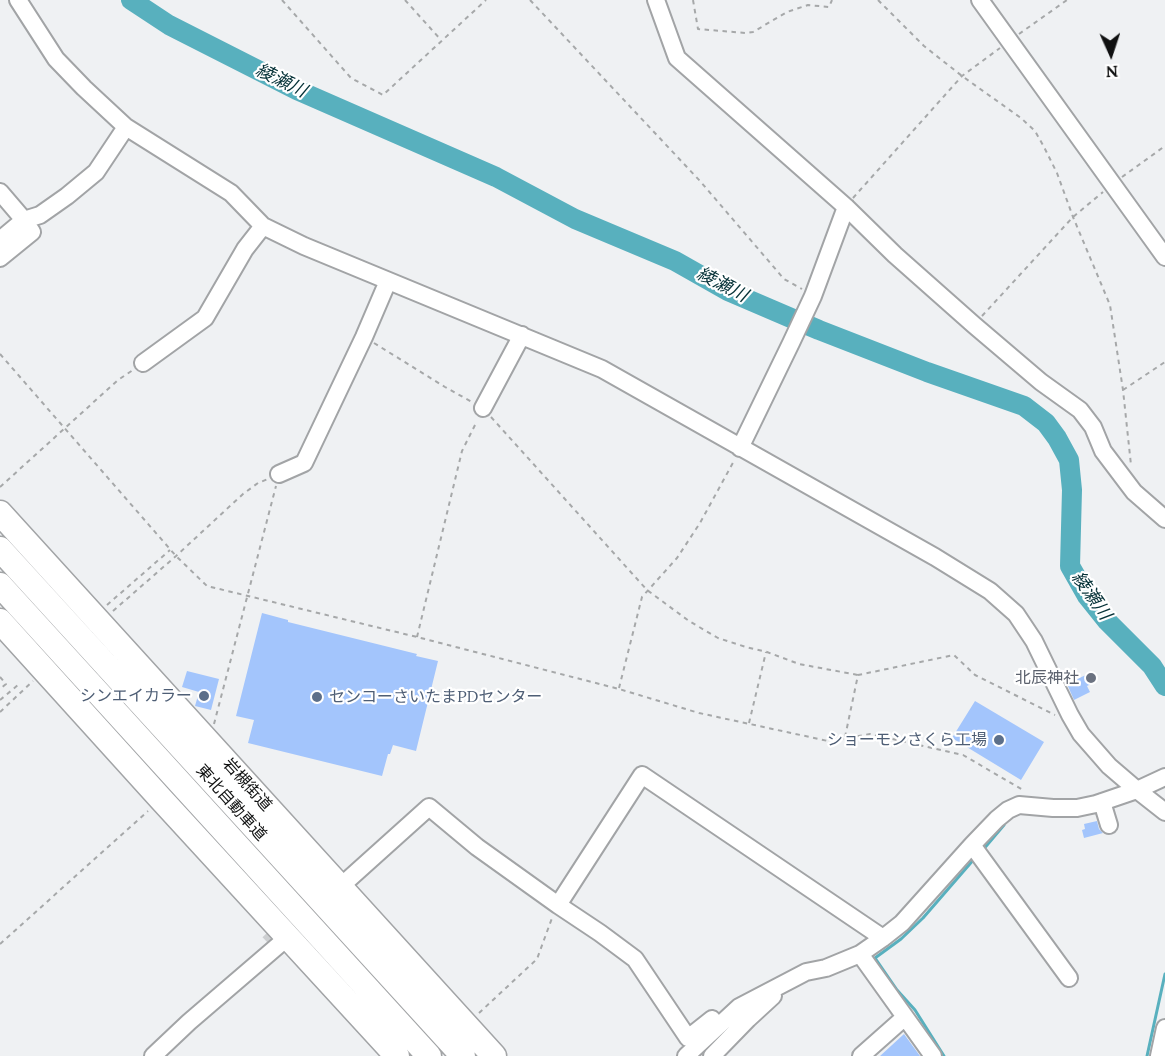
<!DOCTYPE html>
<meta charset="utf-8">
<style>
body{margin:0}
#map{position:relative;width:1165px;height:1056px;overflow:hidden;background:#eff1f3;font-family:Lora,serif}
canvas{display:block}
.north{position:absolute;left:1081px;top:24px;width:60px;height:60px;-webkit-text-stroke:4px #fff;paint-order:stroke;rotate:177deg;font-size:16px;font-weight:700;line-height:24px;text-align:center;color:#0f1010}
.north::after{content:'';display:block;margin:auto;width:21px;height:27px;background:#0f1010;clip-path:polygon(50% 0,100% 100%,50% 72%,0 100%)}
</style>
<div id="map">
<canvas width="1165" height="1056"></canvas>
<div class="north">N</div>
</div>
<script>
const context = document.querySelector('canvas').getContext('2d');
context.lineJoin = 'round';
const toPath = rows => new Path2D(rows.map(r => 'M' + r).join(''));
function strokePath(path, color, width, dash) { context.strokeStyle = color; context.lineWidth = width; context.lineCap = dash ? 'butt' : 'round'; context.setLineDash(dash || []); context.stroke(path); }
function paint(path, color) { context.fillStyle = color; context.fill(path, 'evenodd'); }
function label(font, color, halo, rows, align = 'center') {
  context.font = font + ' Lora,"Noto Sans JP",serif'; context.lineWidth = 4.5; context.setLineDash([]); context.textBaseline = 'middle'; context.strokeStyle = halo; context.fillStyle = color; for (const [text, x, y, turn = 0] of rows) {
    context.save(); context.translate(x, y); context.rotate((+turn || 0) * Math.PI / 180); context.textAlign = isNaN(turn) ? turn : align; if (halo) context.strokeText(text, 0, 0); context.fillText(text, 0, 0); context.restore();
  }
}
strokePath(toPath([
 [982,851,1004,825],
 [944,1056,915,1010,897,990,875,958,901,939,923,918,975,858],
 [1147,1056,1165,974]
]), '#58b0be', 3);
strokePath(toPath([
 [131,0,169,25,297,90,496,177,575,219,675,261,728,291,819,330,927,372,1024,406,1046,423,1057,438,1069,460,1072,490,1070,566,1087,596,1107,621,1152,666,1165,686]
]), '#58b0be', 20);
paint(toPath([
 [262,613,288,620,288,622,417,654,416,656,438,661,416,751,393,745,390,754,388,754,382,776,248,743,254,720,236,716],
 [187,671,219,679,211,710,195,706,199,692,182,687],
 [1092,672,1097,681,1087,686,1090,692,1074,700,1067,684],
 [975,701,1044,742,1021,780,952,738],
 [1097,821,1099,829,1103,833,1084,838,1082,830,1085,829,1084,824],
 [904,1034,920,1056,880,1056]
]), '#a3c5fc');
strokePath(toPath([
 [268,943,289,923]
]), '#cdcfd1', 16, [16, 8]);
const minor = toPath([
 [18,0,56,59,84,88,126,127,231,193,263,226,304,246,602,369,935,557,990,591,1016,614,1034,641,1070,715,1081,734,1109,766,1137,790,1165,812],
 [656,0,677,58,846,207,895,255,974,325,1041,382,1080,410,1093,427,1103,451,1134,492,1165,519],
 [980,0,1165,257],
 [0,192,24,220,32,232,0,258],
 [0,240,24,220,40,215,67,196,96,172,126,127],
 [143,363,205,318,245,249,263,226],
 [483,408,522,335],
 [740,448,791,343,813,296,846,207],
 [279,474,304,463,364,337,388,281],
 [1102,802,1109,825],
 [972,845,1069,978],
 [340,887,429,807,477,847,558,905,600,933,635,959,688,1038,712,1019],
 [558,905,642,775,883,938],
 [860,954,933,1056],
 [153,1056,189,1022,288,937],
 [686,1056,739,1007,806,972,826,968,860,954,883,938,902,923,972,845,997,819,1008,810,1019,805,1053,808,1077,808,1096,804,1137,790,1165,777],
 [712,1056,748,1019,773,996],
 [861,1056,905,1017],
 [1159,1056,1165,1028]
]);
const highway = toPath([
 [0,513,494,1056],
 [0,549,463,1056],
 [0,585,429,1056],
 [0,621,161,799,397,1056]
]);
strokePath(minor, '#a2a4a6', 20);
strokePath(highway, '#a2a4a6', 27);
strokePath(toPath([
 [282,0,351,78,383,95,486,0],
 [405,0,441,40],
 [530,0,700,181,784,279,802,289],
 [693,0,698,29,746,33,753,32,787,12,808,5,829,7,832,0],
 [878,0,924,46,962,76,1021,118,1035,131,1044,147,1057,173,1073,217,1110,305,1123,390,1131,465],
 [1019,34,1067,0],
 [1122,177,1165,146],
 [853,198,962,76,1000,48],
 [982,316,1073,217,1103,192],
 [374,343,445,387,472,402],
 [0,354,176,556,207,586,417,637,619,689,699,713,828,741,870,734,963,755,1023,790,1023,792],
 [1123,390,1165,362],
 [491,417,647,590,689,621,718,638,746,647,767,652,799,664,858,675],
 [0,487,118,380,133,370],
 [107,605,170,550],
 [113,611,176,556,243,494,258,483,268,479],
 [417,637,462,451,477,421],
 [0,677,6,684,0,689],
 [619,688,642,597,677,558,700,523,735,459],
 [0,700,18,685],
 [0,712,33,681],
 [749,723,766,652],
 [214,724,276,486],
 [845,737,858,675,954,655,975,675,1055,715],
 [0,944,148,811],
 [479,1013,537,959,552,918]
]), '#a6a8a9', 2, [4.5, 4.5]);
strokePath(minor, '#fff', 16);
strokePath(highway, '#fff', 24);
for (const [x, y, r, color] of [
 [1091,678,6,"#6b7280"],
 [204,696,6,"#5c6f8a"],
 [317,697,6,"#5c6f8a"],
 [999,740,6,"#5c6f8a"]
]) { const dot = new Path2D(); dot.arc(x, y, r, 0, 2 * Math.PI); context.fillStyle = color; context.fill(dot); strokePath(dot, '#fff', 2); }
label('16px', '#5b616d', '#fff', [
 ["北辰神社",1079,678]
], 'right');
label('16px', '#4e5e75', '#fff', [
 ["シンエイカラー",192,696],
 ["センコーさいたまPDセンター",329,697,"left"],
 ["ショーモンさくら工場",987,740]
], 'right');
label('16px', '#0f1010', '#fff', [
 ["岩槻街道",247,785,48],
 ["東北自動車道",231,803,48]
]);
label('italic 18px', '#053137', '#fff', [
 ["綾瀬川",281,81,26],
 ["綾瀬川",722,285,27],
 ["綾瀬川",1091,596,55]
]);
</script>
